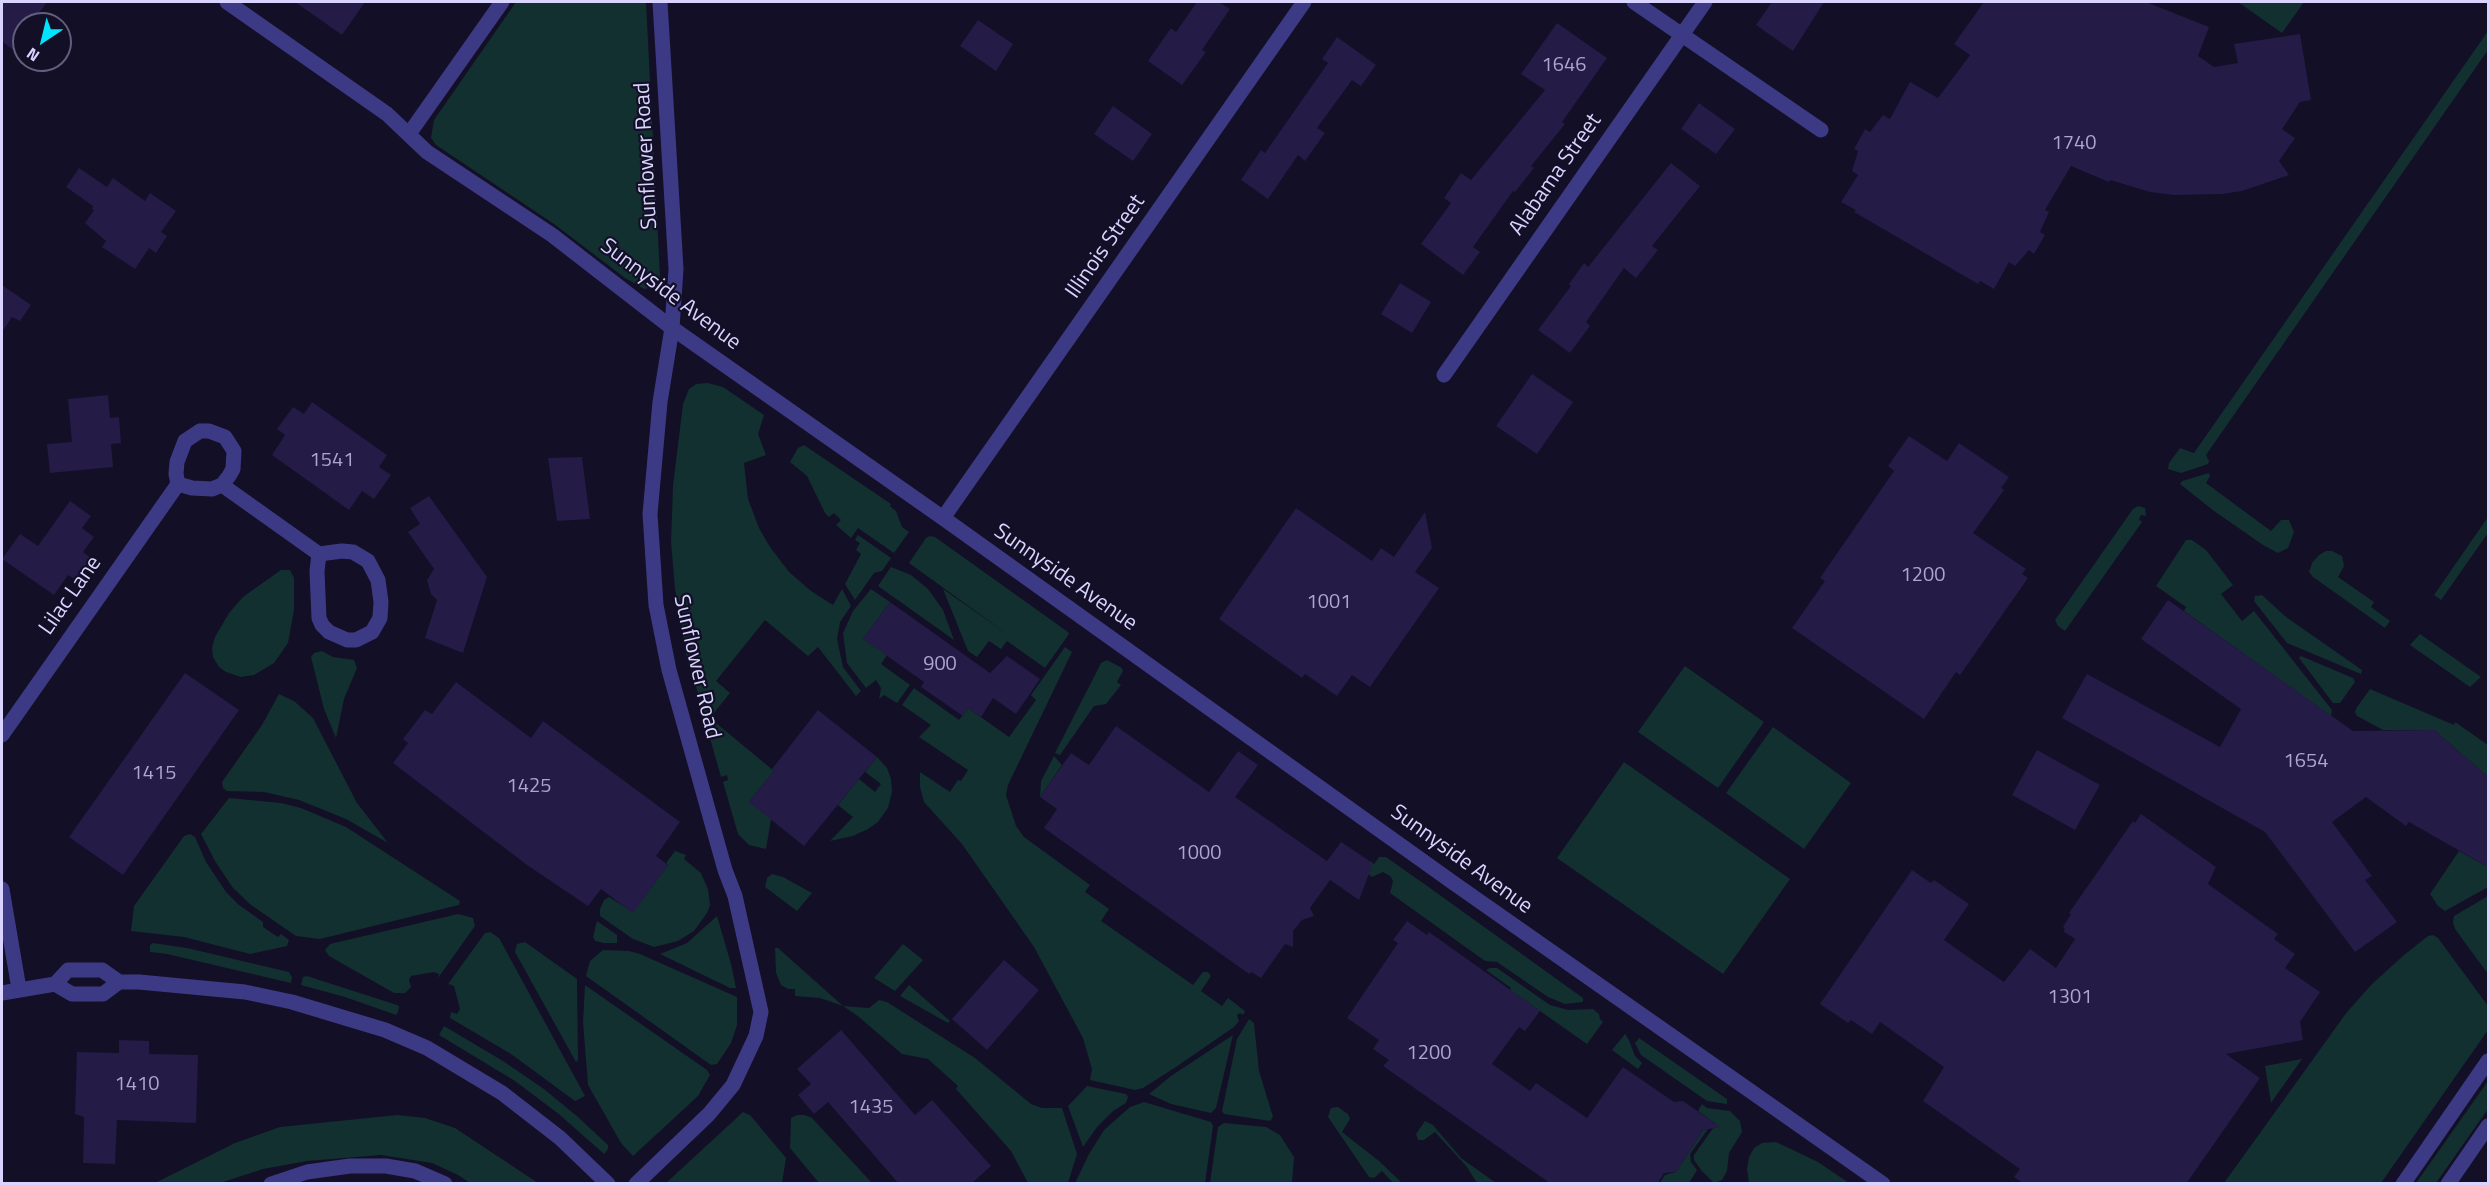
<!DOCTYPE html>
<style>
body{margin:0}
#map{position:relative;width:2490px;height:1185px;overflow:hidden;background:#130f26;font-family:"Titillium Web",sans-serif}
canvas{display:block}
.frame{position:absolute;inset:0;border:3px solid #d9d4ff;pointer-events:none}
.north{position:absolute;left:12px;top:12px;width:60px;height:60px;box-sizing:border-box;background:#130f26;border:2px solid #625e7d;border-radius:50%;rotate:215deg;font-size:16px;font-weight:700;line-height:24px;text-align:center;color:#d9d4ff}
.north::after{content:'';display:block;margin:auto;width:21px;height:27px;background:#00e5ff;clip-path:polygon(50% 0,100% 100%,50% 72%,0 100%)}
</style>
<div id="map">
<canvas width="2490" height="1185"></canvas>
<div class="frame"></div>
<div class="north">N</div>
</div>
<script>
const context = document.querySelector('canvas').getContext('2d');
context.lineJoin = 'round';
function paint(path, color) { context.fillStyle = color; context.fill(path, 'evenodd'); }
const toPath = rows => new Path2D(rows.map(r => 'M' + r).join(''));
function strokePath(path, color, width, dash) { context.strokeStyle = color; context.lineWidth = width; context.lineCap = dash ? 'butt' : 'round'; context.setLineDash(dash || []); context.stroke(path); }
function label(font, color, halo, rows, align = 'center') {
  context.font = font + ' "Titillium Web",sans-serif'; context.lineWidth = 4.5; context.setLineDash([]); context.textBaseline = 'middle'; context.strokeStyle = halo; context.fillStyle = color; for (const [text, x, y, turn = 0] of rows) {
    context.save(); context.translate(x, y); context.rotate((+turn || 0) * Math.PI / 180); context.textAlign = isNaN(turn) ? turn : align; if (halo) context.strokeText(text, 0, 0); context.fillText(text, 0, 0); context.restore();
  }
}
paint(toPath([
 [516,2,646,2,660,277,655,287,644,289,625,278,554,224,436,145,431,138,434,120],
 [2238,2,2304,2,2282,33],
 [2488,31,2488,50,2206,455,2209,461,2208,464,2181,473,2168,469,2169,463,2180,448,2194,453],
 [708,383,723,387,764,415,758,434,766,455,744,463,748,499,759,528,770,547,789,572,811,591,833,605,842,589,851,606,840,622,837,639,843,667,861,691,856,696,818,647,808,656,765,620,716,681,730,693,710,718,774,771,749,802,771,819,766,849,749,845,738,834,723,782,728,780,727,775,721,777,708,731,710,730,687,659,675,589,671,542,673,486,683,404,689,389,696,384],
 [804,445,891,504,890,506,896,511,902,527,909,532,894,553,858,528,851,538,836,525,841,520,834,513,829,517,825,513,807,476,790,462,798,448],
 [2209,473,2210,476,2206,483,2271,531,2281,520,2289,520,2294,532,2288,548,2278,553,2263,545,2214,511,2180,484,2182,481],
 [2138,506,2145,508,2146,516,2141,515,2139,519,2142,522,2065,631,2058,626,2055,620,2133,509],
 [2488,517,2488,533,2441,600,2434,595],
 [858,535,891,558,882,571,874,573,855,600,845,584,861,554,856,550,860,543,855,540],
 [930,536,935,537,1068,632,1069,634,1045,668,1007,641,1001,649,989,641,977,657,968,651,943,589,1010,636,909,563,926,538],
 [2186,540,2192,540,2206,550,2233,585,2221,594,2242,621,2254,611,2332,710,2331,716,2184,611,2186,607,2156,586],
 [2326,551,2332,551,2342,556,2344,566,2338,577,2374,602,2371,607,2390,621,2385,628,2313,577,2309,572,2312,563,2319,555],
 [891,567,911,575,928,589,943,610,954,640,878,586],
 [281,570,290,570,294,578,294,610,288,643,274,663,254,675,241,677,226,672,219,667,213,657,212,648,215,637,229,613,243,597],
 [871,589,890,602,863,639,887,655,881,664,910,685,897,703,884,695,879,699,881,688,876,680,866,688,847,663,843,633,853,611],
 [2262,595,2286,617,2362,670,2361,674,2287,643,2254,601,2255,596],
 [2420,634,2481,677,2470,687,2410,645],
 [1065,647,1072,652,1008,785,1006,795,1016,826,1024,837,1090,885,1085,892,1109,909,1101,921,1193,985,1203,972,1208,972,1211,976,1201,991,1222,1006,1228,998,1245,1011,1243,1015,1240,1013,1237,1015,1239,1021,1234,1027,1176,1067,1143,1088,1135,1090,1090,1080,1092,1069,1083,1038,1034,947,962,844,924,802,920,787,920,772,950,792,958,780,961,781,968,770,919,737,931,725,902,705,914,688,959,720,968,708,1009,737,1036,700,1031,695],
 [322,651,333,657,354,660,357,668,344,699,336,738,324,709,311,657,314,653],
 [2301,656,2353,678,2355,682,2340,703,2333,703,2299,658],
 [1107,660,1122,668,1123,671,1117,682,1121,685,1106,704,1094,706,1060,755,1055,753,1096,673,1101,663],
 [1685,666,1764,722,1718,788,1638,732],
 [2370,689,2454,725,2455,722,2488,745,2488,777,2434,730,2383,730,2357,716,2355,712,2357,707],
 [279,694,294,701,313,718,357,803,388,843,346,819,299,800,264,792,227,791,223,788,222,782,262,725],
 [1773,727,1851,783,1804,849,1726,793],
 [1054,756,1062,765,1040,797,1041,781],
 [877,757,887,768,891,779,892,792,888,808,878,822,868,829,853,836,830,841,853,817,838,805,859,779,875,792,881,784,865,772],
 [1624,762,1790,879,1723,974,1557,858],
 [229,798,281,803,301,808,346,827,460,901,459,905,320,939,296,936,251,905,233,888,215,861,201,834],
 [190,834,195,837,206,862,226,892,239,905,263,922,263,927,278,937,281,934,289,940,287,946,250,954,184,937,131,931,134,906,184,836],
 [675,851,686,855,684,859,701,873,708,889,710,905,707,913,694,931,678,941,654,947,633,939,600,916,600,909,604,900,609,897,633,912,668,865,666,863],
 [2459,851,2484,865,2488,860,2488,887,2445,911,2438,906,2430,894],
 [1379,857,1386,857,1430,888,1583,998,1583,1002,1565,1004,1548,997,1497,962,1485,961,1390,893,1393,881,1390,876,1383,872,1372,877,1367,873,1371,868,1369,860,1374,864],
 [772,874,783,877,812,893,797,911,765,887,767,878],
 [2488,896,2488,974,2455,929,2453,922,2454,916],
 [458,914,473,918,475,926,438,978,439,974,434,972,411,976,409,980,411,987,405,993,394,993,329,956,325,950,330,944],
 [717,916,731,964,736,988,730,988,660,954,687,943],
 [597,921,617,935,617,943,604,943,595,941,593,937],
 [490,932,499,938,585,1096,575,1101,511,1054,450,1018,451,1012,457,1014,460,1009,454,986,448,984,485,933],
 [2433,935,2438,938,2488,1006,2488,1030,2381,1183,2224,1183,2347,1012,2372,984,2404,955,2428,936],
 [525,942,577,979,578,1060,576,1062,515,952,517,944],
 [153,943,187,948,289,972,292,977,291,983,167,954,150,952,150,945],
 [903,944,923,960,895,991,874,978],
 [775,948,778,948,843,1006,820,998,795,996,795,989,788,989,781,985,776,973],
 [603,950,629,951,640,954,737,997,737,1025,731,1043,717,1064,711,1065,586,976,590,961],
 [1490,968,1497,968,1550,1005,1568,1010,1593,1009,1599,1014,1600,1019,1603,1022,1587,1044,1510,990,1511,988,1486,970],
 [307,976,397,1005,399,1006,398,1012,396,1015,345,997,301,985,303,977],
 [585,985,707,1070,710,1075,698,1096,633,1156,621,1143,588,1085,583,1022],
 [909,985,950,1021,948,1023,900,996],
 [879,1000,887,1002,975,1058,1031,1104,1042,1108,1062,1108,1077,1154,1068,1183,1028,1183,1011,1151,956,1089,958,1086,928,1059,902,1054,859,1017,843,1006,869,1008],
 [1249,1019,1254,1023,1259,1071,1273,1117,1270,1121,1224,1114,1222,1111,1237,1039],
 [444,1026,503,1061,544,1089,578,1117,608,1145,608,1149,604,1154,560,1115,515,1081,439,1035],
 [1625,1034,1629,1040,1635,1056,1642,1063,1638,1069,1612,1050],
 [1233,1035,1216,1108,1211,1113,1171,1104,1149,1094,1171,1076],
 [1639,1038,1727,1099,1727,1104,1707,1101,1641,1055,1635,1043],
 [2302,1059,2271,1103,2265,1066],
 [2488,1081,2488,1109,2436,1183,2416,1183],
 [1087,1086,1126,1094,1128,1097,1126,1103,1113,1111,1097,1127,1083,1147,1068,1106],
 [1144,1102,1211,1122,1213,1126,1205,1183,1075,1183,1089,1154,1104,1130,1130,1107],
 [1702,1104,1707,1108,1730,1111,1740,1121,1742,1132,1729,1153,1727,1171,1722,1180,1714,1183,1701,1170,1694,1160,1694,1155,1716,1124,1698,1111],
 [1338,1107,1348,1114,1350,1119,1342,1132,1379,1161,1402,1183,1393,1183,1382,1171,1374,1178,1369,1177,1328,1117,1331,1108],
 [743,1112,750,1115,786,1158,782,1183,666,1183],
 [397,1115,425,1118,455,1128,538,1183,470,1183,458,1175,432,1163,381,1155,307,1161,263,1169,220,1183,155,1183,235,1143,280,1127],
 [797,1115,805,1115,812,1118,872,1183,819,1183,790,1148,791,1118],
 [1425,1121,1433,1125,1461,1158,1496,1183,1477,1183,1467,1167,1435,1132,1424,1140,1418,1140,1416,1134],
 [1224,1123,1266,1127,1280,1135,1294,1157,1292,1183,1210,1183,1218,1127],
 [1708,1129,1690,1154,1691,1162,1697,1170,1689,1183,1659,1184,1665,1175,1676,1172,1703,1130],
 [1776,1142,1818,1162,1849,1183,1749,1183,1747,1169,1749,1157,1754,1148,1762,1143]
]), '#12302f');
paint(toPath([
 [2,2,47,2,31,24,24,24,24,34,13,50,2,41],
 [295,2,365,2,342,35],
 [1197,2,1219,2,1230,9,1202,50,1206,52,1182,85,1148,61,1171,28,1176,32],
 [1772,2,1824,2,1793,51,1756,25],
 [1984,2,2146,2,2209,27,2198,56,2214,67,2238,63,2234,44,2300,34,2311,100,2300,102,2282,129,2295,138,2279,161,2289,175,2242,191,2222,194,2174,195,2150,192,2110,180,2109,182,2071,166,2045,210,2049,212,2040,232,2045,235,2034,254,2029,250,2015,266,2009,262,1994,289,1980,281,1978,284,1854,212,1856,210,1841,202,1858,175,1852,171,1858,151,1854,149,1865,129,1870,132,1883,115,1890,119,1910,82,1938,98,1970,55,1954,44],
 [978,20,1013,44,996,71,960,46],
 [1557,23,1607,58,1562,122,1565,124,1531,166,1534,168,1515,192,1513,191,1473,247,1480,252,1463,275,1421,244,1451,203,1444,198,1461,173,1471,180,1545,90,1521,74],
 [1337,37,1376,65,1361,86,1352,80,1317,128,1325,133,1305,161,1298,155,1268,199,1241,180,1261,150,1265,153,1328,63,1322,59],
 [1699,103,1735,129,1716,154,1681,129],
 [1113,106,1152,134,1133,161,1094,134],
 [1671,163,1700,186,1652,246,1658,250,1636,278,1624,268,1586,322,1590,326,1570,353,1538,330,1571,286,1569,284,1584,263,1588,267],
 [79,168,107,187,113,178,145,201,150,193,176,211,161,232,167,236,156,253,149,248,135,269,102,247,106,241,85,223,94,210,92,209,93,206,66,187],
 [1400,283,1431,302,1412,333,1381,314],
 [2,285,31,305,20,321,12,317,2,332],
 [1532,374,1573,402,1537,454,1496,426],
 [108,395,110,418,119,417,121,443,111,444,113,467,50,473,47,444,72,442,68,399],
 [312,402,387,455,379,467,391,475,374,499,362,491,349,510,272,455,285,435,277,429,293,407,304,414],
 [1909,436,1947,461,1959,443,2009,477,2001,488,2004,490,1973,533,2026,569,2022,574,2028,578,1960,675,1956,672,1924,719,1792,628,1825,581,1820,578,1894,471,1888,466],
 [582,457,590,519,557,521,548,458],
 [429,496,487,577,463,653,425,638,437,600,431,594,427,580,434,569,408,532,420,524,410,508],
 [70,501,91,516,82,528,94,537,83,552,91,558,76,580,68,575,54,595,2,559,20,534,38,546],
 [1296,508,1372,561,1381,548,1394,557,1425,512,1432,548,1415,572,1439,588,1370,687,1352,675,1337,696,1305,674,1302,678,1219,619],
 [2168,600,2353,731,2434,730,2488,777,2488,867,2409,822,2406,826,2366,797,2332,822,2372,876,2365,880,2397,922,2355,952,2265,832,2062,718,2087,674,2220,747,2241,709,2141,639],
 [890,602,990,673,1007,656,1040,679,1016,714,993,698,981,717,968,708,963,716,921,687,924,682,863,639],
 [185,673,239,710,123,875,69,837],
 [456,682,531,738,543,721,680,822,656,856,668,865,633,913,601,889,588,906,527,865,393,763,408,743,403,739,425,710,432,714],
 [818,710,877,757,804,846,749,802,774,771,772,769],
 [1116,726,1209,792,1238,751,1258,765,1235,797,1327,861,1341,842,1368,860,1372,866,1359,900,1330,880,1310,908,1314,916,1302,920,1293,931,1293,947,1285,944,1261,978,1251,972,1249,974,1044,828,1057,809,1040,797,1071,753,1089,765],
 [2037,750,2100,785,2075,830,2012,795],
 [2141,814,2216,867,2208,884,2278,934,2274,939,2295,954,2285,968,2320,992,2300,1022,2303,1040,2226,1054,2260,1078,2186,1184,2024,1184,2014,1177,2020,1169,1923,1101,1944,1067,1880,1022,1872,1034,1851,1020,1848,1023,1820,1004,1912,870,1931,883,1934,880,1969,904,1944,940,2004,982,2030,949,2056,968,2075,939,2063,931,2065,929,2063,927,2071,914,2069,913,2133,821,2135,823],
 [1407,921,1427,935,1429,932,1540,1011,1525,1031,1519,1027,1492,1064,1530,1091,1536,1083,1587,1118,1623,1067,1674,1102,1683,1101,1720,1127,1703,1130,1676,1172,1664,1173,1657,1184,1551,1184,1383,1066,1389,1060,1373,1049,1379,1040,1347,1018,1398,943,1393,940],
 [1004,960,1039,990,987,1050,952,1019],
 [841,1030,915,1115,932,1100,991,1166,971,1184,899,1184,828,1102,814,1114,798,1095,811,1084,797,1069],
 [119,1040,149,1041,149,1054,198,1055,196,1123,117,1120,115,1164,83,1163,84,1117,75,1114,77,1052,119,1053]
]), '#241b47');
strokePath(toPath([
 [227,2,387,114,427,152,552,235,672,328,943,518,1455,884,1883,1184],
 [1634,2,1821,130],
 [409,134,502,2],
 [1444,375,1705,2],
 [200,431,209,431,225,437,234,451,233,469,229,476,222,485,212,489,192,488,178,484,176,474,177,462,185,441,200,431],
 [222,485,319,554,342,551,353,552,368,561,378,580,381,602,380,618,372,632,356,640,347,640,329,632,322,625,319,618,317,571,319,554],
 [943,518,1304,2],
 [2,735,178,484],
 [2,889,19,989],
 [55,984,72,994,103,994,119,982,139,982,245,992,292,1002,385,1030,427,1048,502,1093,560,1138,608,1184],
 [2,993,55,984,68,970,102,970,119,982],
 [271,1184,307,1172,350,1166,386,1166,415,1171,445,1184],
 [636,1184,709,1114,733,1085,756,1036,761,1012,735,896,725,870,669,670,656,605,650,514,660,402,672,328,676,269,660,2],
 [2403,1184,2488,1061],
 [2448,1184,2488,1126]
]), '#3d3a85', 15);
label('20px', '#aca6d1', null, [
 ["1646",1564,66],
 ["1740",2074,144],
 ["1541",332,461],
 ["1200",1923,576],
 ["1001",1329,603],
 ["900",940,665],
 ["1654",2306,762],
 ["1415",154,774],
 ["1425",529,787],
 ["1000",1199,854],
 ["1301",2070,998],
 ["1200",1429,1054],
 ["1410",137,1085],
 ["1435",871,1108]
]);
label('22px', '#d9d4ff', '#130f26', [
 ["Sunflower Road",647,156,-93],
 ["Alabama Street",1556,175,-55],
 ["Illinois Street",1106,247,-55],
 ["Sunnyside Avenue",670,295,37],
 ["Sunnyside Avenue",1065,578,35],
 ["Lilac Lane",71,596,-55],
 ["Sunflower Road",696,667,77],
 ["Sunnyside Avenue",1461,860,36]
]);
</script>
